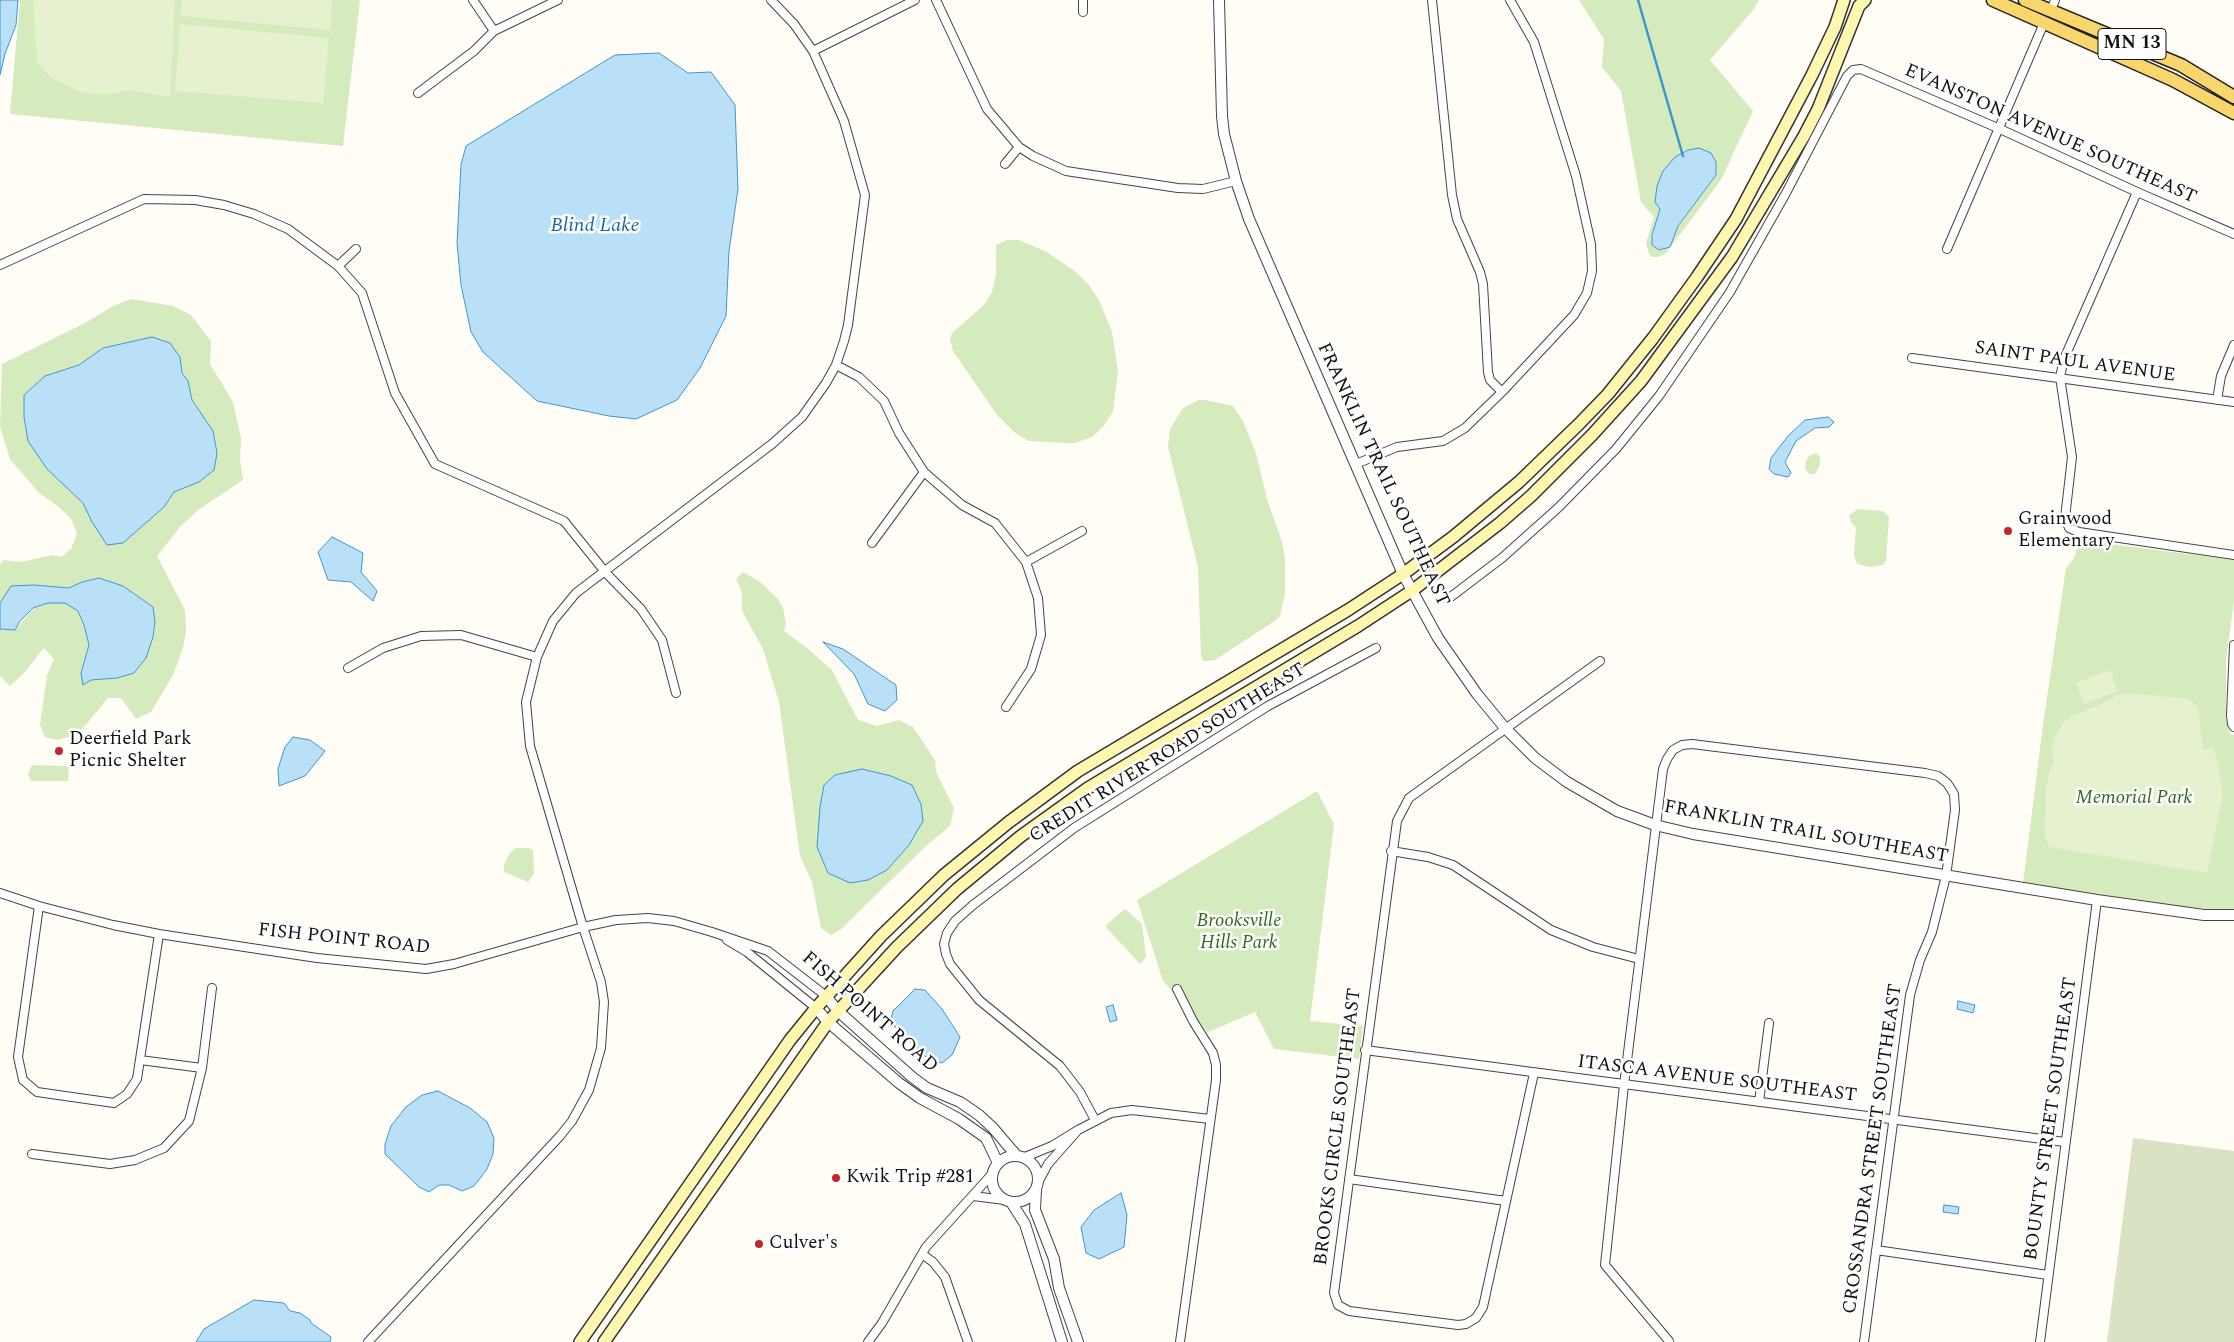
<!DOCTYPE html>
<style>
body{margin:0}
canvas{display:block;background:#fffdf5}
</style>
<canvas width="2234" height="1342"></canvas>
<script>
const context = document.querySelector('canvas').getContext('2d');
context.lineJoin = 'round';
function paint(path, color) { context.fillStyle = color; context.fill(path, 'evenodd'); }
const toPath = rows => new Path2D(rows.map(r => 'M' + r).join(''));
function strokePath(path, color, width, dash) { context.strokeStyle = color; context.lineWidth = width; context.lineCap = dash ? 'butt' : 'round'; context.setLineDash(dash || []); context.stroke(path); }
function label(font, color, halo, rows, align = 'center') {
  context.font = font + ' Spectral,serif'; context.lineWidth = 5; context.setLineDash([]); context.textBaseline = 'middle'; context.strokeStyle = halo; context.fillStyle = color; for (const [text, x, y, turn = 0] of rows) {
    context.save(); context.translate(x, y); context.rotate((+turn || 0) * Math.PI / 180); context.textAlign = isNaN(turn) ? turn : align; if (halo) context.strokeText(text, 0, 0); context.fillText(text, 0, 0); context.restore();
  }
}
paint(toPath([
 [20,0,360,0,343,146,10,114],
 [1579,0,1759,0,1753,10,1710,60,1753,111,1721,180,1666,253,1658,257,1652,257,1649,254,1646,243,1654,217,1641,202,1621,91,1602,67,1604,39],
 [1716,175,1678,226,1670,247,1660,250,1652,245,1652,235,1660,209,1655,202,1657,186],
 [1007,240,1019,240,1047,252,1076,272,1089,285,1099,300,1112,332,1118,372,1113,411,1104,426,1092,437,1075,443,1064,443,1029,441,1014,432,997,415,953,351,950,339,952,333,984,305,992,292,996,274,996,245],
 [131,299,173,306,191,315,211,341,210,364,233,402,241,438,240,460,243,480,198,510,180,527,157,556,185,610,186,631,183,648,173,675,151,712,136,719,121,698,108,698,78,734,58,740,45,737,40,725,47,675,54,659,44,648,24,673,10,686,0,676,0,629,15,630,33,609,48,603,65,603,78,611,84,625,89,645,81,673,91,680,117,678,153,637,155,622,153,607,123,586,82,582,69,588,34,585,0,603,0,617,0,565,3,560,22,562,52,555,61,557,71,549,77,534,72,520,59,507,39,493,10,459,0,427,2,364,87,322,113,306],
 [103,348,180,357,182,374,188,381,192,400,213,431,199,482,174,492,164,507,92,522,83,503,58,372,79,365],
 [1199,400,1205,400,1233,406,1243,421,1256,453,1267,499,1282,542,1285,559,1285,594,1280,616,1276,620,1215,660,1209,661,1203,661,1201,655,1198,567,1168,447,1170,429,1183,408],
 [1816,453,1820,457,1820,465,1815,474,1809,474,1805,468,1806,461,1810,455],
 [1858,509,1883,511,1889,517,1886,560,1883,565,1870,567,1857,564,1854,555,1856,528,1851,522,1849,515],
 [2087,541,2234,560,2234,601,2226,660,2226,719,2230,734,2234,735,2234,911,2182,907,2023,883,2043,725,2066,568,2074,558,2078,545],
 [743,572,760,582,778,599,783,608,786,624,784,631,807,648,832,670,858,720,877,726,899,720,913,727,935,760,936,772,954,808,950,826,926,846,840,930,831,935,821,928,812,882,800,856,779,702,763,649,742,611,742,592,736,579],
 [862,769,891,776,817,847,819,824,835,775],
 [32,765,69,766,68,781,31,781,28,774],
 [1317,791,1334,824,1310,1021,1363,1026,1359,1059,1274,1049,1255,1012,1208,1032,1163,981,1137,900],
 [515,848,529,848,533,850,534,874,528,882,504,872,504,865,509,854],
 [1125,909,1142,924,1146,957,1140,964,1105,926]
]), '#d5ebbd');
paint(toPath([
 [2133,1138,2234,1151,2234,1342,2107,1342]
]), '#d9e3c4');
paint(toPath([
 [33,0,175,0,170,97,129,90,111,94,92,94,76,90,49,76,37,62],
 [182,0,332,0,330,30,181,16],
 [180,24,329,38,323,103,175,91],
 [2110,670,2118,691,2084,704,2076,683],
 [2127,693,2188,699,2198,707,2203,749,2214,748,2223,793,2207,873,2049,847,2044,831,2046,808,2046,790,2049,773,2054,762,2052,749,2056,734,2064,722,2072,716,2102,704,2116,696]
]), '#e6f2cf');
const water = toPath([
 [0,0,18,0,16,25,5,54,0,75,0,0],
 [659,53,688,73,711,72,735,105,738,189,729,251,726,316,700,368,677,400,636,419,609,416,537,401,483,352,471,332,461,285,457,243,461,165,466,146,615,55,659,53],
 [1699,148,1711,153,1716,162,1716,175,1678,226,1670,247,1659,250,1652,245,1652,235,1660,209,1655,202,1657,186,1663,171,1675,157,1688,150,1699,148],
 [152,337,170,343,180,357,182,373,188,381,192,400,213,431,217,453,214,470,199,482,174,492,164,507,123,543,107,545,92,522,83,503,47,469,28,441,24,417,24,395,45,376,79,365,103,348,152,337],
 [1828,417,1834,422,1829,427,1815,428,1796,441,1785,462,1791,473,1788,477,1774,474,1769,469,1771,458,1788,436,1805,420,1828,417],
 [332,537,363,553,361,572,377,591,373,601,351,582,328,580,318,552,332,537],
 [99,578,123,586,153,607,155,622,153,637,146,658,134,673,117,678,91,680,83,685,81,673,89,645,84,625,78,611,65,603,48,603,33,608,20,621,15,630,0,629,0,603,11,586,34,585,69,588,82,582,99,578],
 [823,642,843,649,896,685,897,700,885,711,868,704,854,674,823,642],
 [293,737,310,740,325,751,305,776,279,786,278,769,285,747,293,737],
 [862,769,891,776,912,785,921,804,923,821,909,845,887,870,868,880,850,883,828,873,817,847,820,807,824,785,835,775,862,769],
 [915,989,925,990,942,1009,960,1037,952,1055,942,1063,926,1057,890,1022,893,1011,915,989],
 [1958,1001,1975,1005,1973,1013,1957,1009,1958,1001],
 [1113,1005,1117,1020,1110,1022,1106,1007,1113,1005],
 [438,1091,470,1108,487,1122,494,1138,493,1154,487,1169,474,1186,462,1191,449,1185,439,1185,429,1192,419,1187,385,1154,385,1144,391,1126,406,1107,422,1095,438,1091],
 [1121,1193,1127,1215,1124,1247,1099,1259,1086,1253,1081,1227,1094,1210,1121,1193],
 [1944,1205,1959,1207,1958,1214,1943,1212,1944,1205],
 [254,1300,284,1303,290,1311,300,1313,310,1320,311,1323,331,1337,330,1342,196,1342,204,1329,254,1300]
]);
paint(water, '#b9e0f7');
strokePath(water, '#3f96cf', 1);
strokePath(toPath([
 [1638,0,1683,156]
]), '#3f96cf', 2.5);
const minor = toPath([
 [473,0,494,31],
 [936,0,987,109,1019,147,1033,156,1066,171,1178,188,1203,189,1236,181],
 [1432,0,1452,195,1457,219,1480,272,1483,284,1488,372,1490,380,1502,392],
 [2051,10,2055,0],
 [1083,12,1083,0],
 [813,51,915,0],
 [418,93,474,51,494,31,558,0],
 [1005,164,1019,147],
 [2137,192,2064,359,2060,377,2072,457,2065,518,2069,528,2079,532,2234,555],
 [1947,249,2044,23],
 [0,265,144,199,195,200,224,205,254,214,288,229,338,266,362,293,395,393,435,464,564,521,606,573,641,609,662,640,676,693],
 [338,266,356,249],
 [1912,358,2234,402],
 [836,365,859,377,884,401,899,433,924,472,962,505,995,523,1026,562,1038,598,1041,635,1031,669,1006,707],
 [2217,400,2221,376,2234,345],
 [1356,464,1397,447,1443,441,1465,428,1502,392,1574,315,1587,293,1592,271,1591,244,1576,176,1534,42,1510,0],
 [872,543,924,472],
 [1026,562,1082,531],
 [1448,599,1502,558,1559,507,1616,449,1659,396,1730,292,1786,193,1847,76,1853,70,1861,69,2000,129,2137,192,2234,234],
 [2234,645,2231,715,2232,724,2234,727],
 [348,668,383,648,421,636,461,635,537,657],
 [1391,851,1428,857,1453,865,1551,930,1593,947,1639,959],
 [0,893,39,906,113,925,159,934,317,958,426,969,454,964,583,927,616,920,648,918,674,921,712,932,768,951,826,996],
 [39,906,18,1057,23,1080,37,1092,114,1103,127,1094,137,1079,159,934],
 [727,940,747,952,816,1008],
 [1177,989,1193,1021,1213,1053,1216,1065,1216,1080,1180,1342],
 [1365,1050,2065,1142],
 [140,1060,202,1068],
 [1534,1073,1483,1307,1476,1318,1466,1324,1458,1325,1349,1311,1338,1305,1334,1293,1397,821,1409,798,1600,661],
 [1759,1102,1769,1023],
 [1095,1120,1080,1092,1060,1066,979,1000,950,964,946,954,944,944,947,933,955,921,973,905,1074,828,1268,706,1376,648],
 [1078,1130,1111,1113,1132,1110,1210,1119],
 [32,1154,110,1164,135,1160,164,1148,189,1121,202,1068,212,988],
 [1025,1157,1052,1146,1078,1130,1048,1164,1039,1181],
 [1349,1179,1506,1201],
 [973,1196,1005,1200],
 [1876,1250,2048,1275],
 [922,1254,933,1262,945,1277,968,1342],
 [1669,1341,1605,1265,1624,1085,1663,769,1667,759,1673,750,1682,745,1692,744,1925,773,1938,776,1947,783,1954,794,1955,810,1946,876,1932,932,1920,960,1910,995,1864,1342],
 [368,1342,560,1136,572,1121,589,1090,601,1048,604,1002,601,982,583,927,530,746,526,702,537,657,553,621,576,593,772,444,802,417,826,383,836,365,844,341,848,325,865,195,844,121,813,51,794,24,771,0],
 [868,1342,882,1323,926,1247,992,1174],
 [2040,1342,2097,900]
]);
const tertiary = toPath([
 [1219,0,1222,116,1224,134,1236,181,1249,219,1403,574,1438,638,1477,694,1505,728,1535,758,1567,782,1617,811,1655,825,1693,834,2097,900,2204,915,2234,915],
 [826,996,838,1011,912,1077,927,1088,960,1102,979,1115,993,1128,1016,1155],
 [816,1008,828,1022,899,1083,920,1098,959,1119,986,1138,998,1163],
 '992 1179a23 23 0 1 1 46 0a23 23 0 1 1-46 0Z',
 [1036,1190,1035,1210,1054,1259,1059,1288,1078,1342],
 [1011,1202,1025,1224,1062,1342]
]);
const secondary = toPath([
 [580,1342,790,1040,816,1008,881,936,944,875,1009,822,1078,771,1348,610,1403,574,1453,537,1519,482,1579,424,1608,394,1653,338,1697,277,1736,219,1812,75,1835,27,1844,0],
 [604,1342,828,1022,897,947,957,889,1021,836,1088,788,1358,626,1413,590,1500,523,1531,496,1592,435,1641,381,1732,257,1804,136,1818,109,1859,6,1865,0]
]);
const primary = toPath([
 [1993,0,2173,80,2234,113],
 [2025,0,2181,65,2234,97]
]);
strokePath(minor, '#444', 10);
strokePath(tertiary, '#444', 12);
strokePath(secondary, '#333', 14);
strokePath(primary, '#222', 15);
strokePath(minor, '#fff', 8);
strokePath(tertiary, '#fff', 10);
strokePath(secondary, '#fff6b0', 11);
strokePath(primary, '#f9d66b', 12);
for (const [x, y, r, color] of [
 [2008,531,5,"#c4262e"],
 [59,751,5,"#c4262e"],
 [836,1178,5,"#c4262e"],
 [759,1244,5,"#c4262e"]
]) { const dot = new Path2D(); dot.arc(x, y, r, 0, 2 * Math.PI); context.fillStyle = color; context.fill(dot); strokePath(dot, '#fff', 2); }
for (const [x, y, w] of [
 [2132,44,68]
]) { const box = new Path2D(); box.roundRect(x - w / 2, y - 15.5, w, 31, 4); context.fillStyle = '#fff'; context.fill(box); strokePath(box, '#111', 1); }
label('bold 18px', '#111', null, [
 ["MN 13",2132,44]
]);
label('19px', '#111', '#fff', [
 ["EVANSTON AVENUE SOUTHEAST",2050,135,24],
 ["SAINT PAUL AVENUE",2075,363,8],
 ["FRANKLIN TRAIL SOUTHEAST",1382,475,65],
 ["CREDIT RIVER ROAD SOUTHEAST",1168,754,-32],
 ["FRANKLIN TRAIL SOUTHEAST",1806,833,10],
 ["FISH POINT ROAD",344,940,6],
 ["FISH POINT ROAD",869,1013,41],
 ["ITASCA AVENUE SOUTHEAST",1717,1080,7],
 ["BOUNTY STREET SOUTHEAST",2052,1119,-82],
 ["BROOKS CIRCLE SOUTHEAST",1339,1127,-83],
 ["CROSSANDRA STREET SOUTHEAST",1874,1149,-82]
]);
label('19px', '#111', '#fff', [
 ["Grainwood",2018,520],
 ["Elementary",2018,542],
 ["Deerfield Park",69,740],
 ["Picnic Shelter",69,762],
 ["Kwik Trip #281",846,1178],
 ["Culver's",769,1244]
], 'left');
label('italic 19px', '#2f6b1f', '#fff', [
 ["Memorial Park",2134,799],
 ["Brooksville",1239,922],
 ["Hills Park",1239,944]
]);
label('italic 20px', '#1768a6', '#fff', [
 ["Blind Lake",595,227]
]);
</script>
